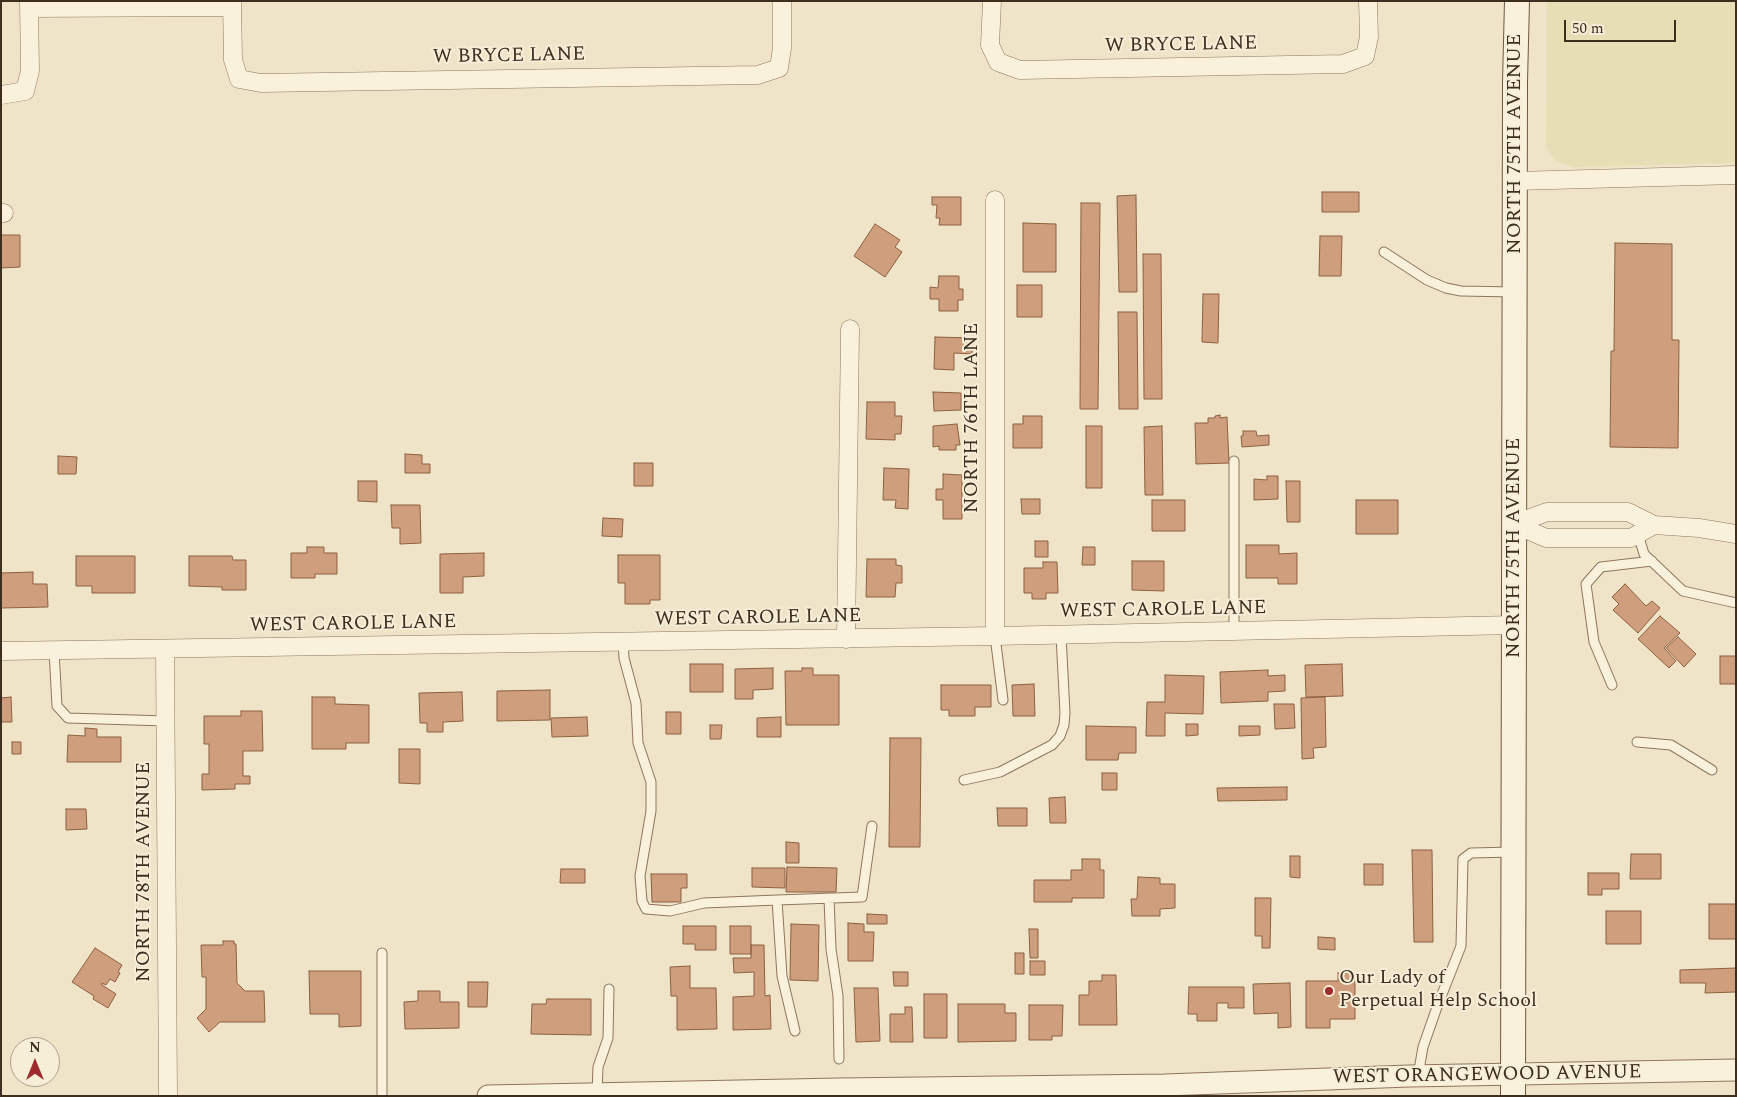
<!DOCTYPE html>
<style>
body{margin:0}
#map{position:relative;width:1737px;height:1097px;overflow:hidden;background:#f0e4c8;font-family:Spectral,serif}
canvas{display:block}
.frame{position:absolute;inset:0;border:2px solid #3d2e20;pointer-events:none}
.north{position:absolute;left:10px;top:1037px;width:50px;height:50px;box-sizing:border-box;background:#f7eed8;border:1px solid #ada18e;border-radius:50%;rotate:0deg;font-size:14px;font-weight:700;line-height:20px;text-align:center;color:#3d2e20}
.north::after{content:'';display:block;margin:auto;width:18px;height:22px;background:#9e2a2b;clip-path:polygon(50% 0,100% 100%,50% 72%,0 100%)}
.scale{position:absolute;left:1564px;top:20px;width:112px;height:22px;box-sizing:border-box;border:2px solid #3d2e20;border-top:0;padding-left:6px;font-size:15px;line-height:18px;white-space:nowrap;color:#3d2e20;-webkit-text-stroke:4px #f7eed8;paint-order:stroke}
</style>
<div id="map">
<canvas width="1737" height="1097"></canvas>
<div class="frame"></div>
<div class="north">N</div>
<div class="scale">50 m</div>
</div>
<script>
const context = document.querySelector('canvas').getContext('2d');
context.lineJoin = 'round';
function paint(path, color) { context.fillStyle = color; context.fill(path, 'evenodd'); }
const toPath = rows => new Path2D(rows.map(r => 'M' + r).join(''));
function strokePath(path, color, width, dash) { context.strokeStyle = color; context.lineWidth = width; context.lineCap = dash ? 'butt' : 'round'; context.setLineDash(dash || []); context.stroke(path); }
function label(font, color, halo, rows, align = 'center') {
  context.font = font + ' Spectral,serif'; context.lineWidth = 4; context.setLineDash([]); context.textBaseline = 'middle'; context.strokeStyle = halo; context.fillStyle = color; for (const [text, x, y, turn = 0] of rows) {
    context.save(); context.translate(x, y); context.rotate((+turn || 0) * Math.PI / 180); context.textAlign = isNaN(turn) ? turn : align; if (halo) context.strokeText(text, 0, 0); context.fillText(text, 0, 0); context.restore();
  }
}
paint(toPath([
 [1547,1,1736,1,1736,163,1574,167,1556,161,1546,148]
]), '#e6deb5');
const building = toPath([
 [1322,192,1359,192,1359,212,1322,212,1322,192],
 [1136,195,1137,292,1119,292,1117,196,1136,195],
 [932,197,961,197,961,225,939,225,940,218,936,218,937,205,932,205,932,197],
 [1081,203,1100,203,1098,409,1080,409,1081,203],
 [1023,223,1056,224,1056,272,1023,272,1023,223],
 [875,224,900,240,895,247,902,252,885,277,854,256,875,224],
 [1,235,20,235,20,267,1,268,1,235],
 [1320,236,1342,236,1341,276,1319,276,1320,236],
 [1615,243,1672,244,1672,340,1679,340,1678,448,1610,447,1611,351,1614,351,1615,243],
 [1143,254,1161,254,1162,399,1144,399,1143,254],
 [939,276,959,276,959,289,963,289,963,300,958,300,958,311,939,311,939,299,930,299,930,287,938,288,939,276],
 [1017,285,1042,285,1042,317,1017,317,1017,285],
 [1203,294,1219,294,1218,343,1202,342,1203,294],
 [1118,312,1137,312,1138,409,1119,409,1118,312],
 [935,337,973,338,972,354,954,353,954,370,934,369,935,337],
 [933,392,961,393,961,410,934,411,933,392],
 [867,402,895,402,895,416,902,416,901,434,895,434,895,440,866,439,867,402],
 [1220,415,1220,418,1227,417,1229,463,1196,464,1195,423,1208,423,1208,418,1215,418,1215,416,1220,415],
 [1023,416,1042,416,1042,448,1013,448,1013,424,1023,424,1023,416],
 [957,424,960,445,956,445,956,450,939,450,939,446,933,447,933,426,957,424],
 [1086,426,1102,426,1102,488,1086,488,1086,426],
 [1162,426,1163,495,1145,495,1144,427,1162,426],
 [1243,431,1256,431,1257,436,1269,435,1269,445,1242,447,1241,436,1243,436,1243,431],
 [405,454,422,455,422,464,430,464,430,473,405,473,405,454],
 [58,456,77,457,76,474,58,474,58,456],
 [634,463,653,463,653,486,634,486,634,463],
 [884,468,909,469,908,509,895,508,896,500,883,500,884,468],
 [943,474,962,475,962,519,943,519,943,500,936,500,936,489,943,489,943,474],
 [1267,476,1278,476,1278,499,1254,500,1254,479,1267,480,1267,476],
 [358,481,377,481,377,502,358,501,358,481],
 [1286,481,1300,481,1300,522,1287,522,1286,481],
 [1021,499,1040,499,1040,514,1022,514,1021,499],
 [1152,500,1185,500,1185,531,1152,531,1152,500],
 [1356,500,1398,500,1398,534,1356,534,1356,500],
 [391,505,420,505,421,543,400,544,400,528,392,528,391,505],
 [603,518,623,519,622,537,602,536,603,518],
 [1035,541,1048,541,1048,557,1035,557,1035,541],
 [1246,545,1279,545,1279,554,1297,553,1297,584,1278,584,1278,578,1246,578,1246,545],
 [307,547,324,547,324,553,337,553,337,574,315,574,315,578,291,578,291,553,307,553,307,547],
 [1083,547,1095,547,1095,565,1082,565,1083,547],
 [484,553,484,576,463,577,463,593,440,593,440,554,484,553],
 [618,555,660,555,660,600,650,600,650,604,625,604,625,583,618,583,618,555],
 [76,556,135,556,135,593,92,593,92,586,76,586,76,556],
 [189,556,232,556,233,560,246,560,246,590,222,590,222,587,189,586,189,556],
 [867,559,896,559,896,565,902,566,902,583,896,583,895,597,866,597,867,559],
 [1132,561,1164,561,1164,591,1132,590,1132,561],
 [1043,562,1057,562,1058,593,1046,593,1046,599,1032,599,1032,593,1024,593,1024,568,1043,568,1043,562],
 [33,572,33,584,47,584,48,607,1,608,1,573,33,572],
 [1625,584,1646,606,1652,601,1660,608,1638,633,1613,610,1619,604,1612,597,1625,584],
 [1660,616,1680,633,1664,648,1676,661,1669,668,1638,639,1660,616],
 [1678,637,1696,654,1684,667,1666,648,1678,637],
 [1720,656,1736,656,1736,684,1720,684,1720,656],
 [690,664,723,664,723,692,690,692,690,664],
 [1342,664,1343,696,1306,697,1305,665,1342,664],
 [773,668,773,689,753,690,753,699,735,699,735,669,773,668],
 [802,668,813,668,813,675,839,675,839,725,786,725,785,671,802,671,802,668],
 [1268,670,1268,676,1285,675,1285,691,1268,692,1268,701,1221,703,1220,672,1268,670],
 [1165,675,1204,676,1203,714,1165,713,1165,736,1146,736,1147,702,1165,702,1165,675],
 [1034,684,1035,716,1013,716,1012,685,1034,684],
 [941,685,991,685,991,707,975,707,975,716,949,716,949,710,941,710,941,685],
 [550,690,550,720,497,721,497,691,550,690],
 [462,692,463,721,443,722,443,732,427,732,427,723,420,723,419,693,462,692],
 [11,697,12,722,1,722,1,698,11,697],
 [312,697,335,697,335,704,369,705,369,743,346,743,346,749,312,749,312,697],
 [1325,697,1326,747,1313,748,1314,758,1302,759,1301,698,1325,697],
 [1274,704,1294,704,1295,728,1275,729,1274,704],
 [241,711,262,711,263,751,243,751,243,776,250,776,250,784,235,784,235,789,202,790,202,774,209,774,209,744,204,744,204,716,241,716,241,711],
 [666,712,681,712,681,734,666,734,666,712],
 [587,717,588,736,552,737,551,718,587,717],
 [781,717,781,737,757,737,757,718,781,717],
 [1186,724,1198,724,1198,735,1186,736,1186,724],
 [710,725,722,725,721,739,710,739,710,725],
 [1086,726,1136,727,1136,753,1119,753,1118,760,1086,760,1086,726],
 [1239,726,1260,726,1260,735,1239,736,1239,726],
 [85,728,97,729,97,737,121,737,121,762,67,762,68,735,85,736,85,728],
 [890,738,921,738,920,847,889,847,890,738],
 [12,742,21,742,21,754,12,754,12,742],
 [399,749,420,749,420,784,399,783,399,749],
 [1102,773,1117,773,1117,790,1102,790,1102,773],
 [1287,787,1287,800,1218,801,1217,788,1287,787],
 [1065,797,1066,823,1050,823,1049,798,1065,797],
 [997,808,1027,808,1027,826,998,826,997,808],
 [66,809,86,809,87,829,66,830,66,809],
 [786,842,799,843,799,863,786,863,786,842],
 [1412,850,1432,850,1433,942,1414,942,1412,850],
 [1631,854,1661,854,1661,879,1630,879,1631,854],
 [1290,856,1300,856,1300,878,1290,877,1290,856],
 [1082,859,1100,859,1100,870,1104,870,1104,898,1072,898,1072,902,1034,902,1034,880,1071,880,1071,870,1082,870,1082,859],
 [1364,864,1383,864,1383,885,1364,885,1364,864],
 [787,867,837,868,836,892,786,892,787,867],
 [752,868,785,868,785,888,752,887,752,868],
 [561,869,585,869,585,883,560,883,561,869],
 [1588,873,1619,873,1619,889,1602,889,1602,895,1588,895,1588,873],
 [651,874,687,874,687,888,681,888,681,902,652,902,651,874],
 [1138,877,1160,878,1160,884,1175,884,1175,908,1160,909,1160,916,1132,916,1131,899,1137,899,1138,877],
 [1255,898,1271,898,1270,948,1262,948,1262,936,1255,936,1255,898],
 [1709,904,1736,904,1736,939,1709,939,1709,904],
 [1606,911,1641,911,1641,944,1606,944,1606,911],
 [867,914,887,915,887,924,867,924,867,914],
 [848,923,864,924,864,932,874,932,873,961,848,961,848,923],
 [791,924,819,925,818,981,790,980,791,924],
 [683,926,716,926,716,950,695,950,695,944,683,944,683,926],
 [730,926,751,926,751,954,730,954,730,926],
 [1029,929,1038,929,1038,958,1030,958,1029,929],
 [1318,937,1335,938,1335,950,1318,949,1318,937],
 [223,941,234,941,234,944,236,944,237,983,245,991,264,991,265,1022,220,1022,209,1032,197,1018,206,1009,206,977,202,977,201,945,223,945,223,941],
 [751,945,764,945,765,996,770,995,771,1029,733,1030,733,997,754,996,754,972,734,973,733,958,751,958,751,945],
 [95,948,122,965,118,972,120,973,115,982,110,979,106,985,102,983,102,985,116,994,108,1008,93,999,94,996,72,982,95,948],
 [1015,953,1024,953,1024,974,1015,974,1015,953],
 [1030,961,1045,961,1045,975,1030,975,1030,961],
 [690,966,690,988,716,988,717,1029,677,1030,677,996,671,996,670,967,690,966],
 [1736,968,1736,992,1705,993,1706,983,1680,983,1680,970,1736,968],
 [309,971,361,971,361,1026,339,1027,339,1014,310,1014,309,971],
 [893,972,908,972,908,986,894,986,893,972],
 [1338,973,1355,973,1355,1019,1330,1019,1330,1028,1306,1028,1306,981,1338,981,1338,973],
 [1102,975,1116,975,1117,1025,1079,1025,1079,995,1089,995,1089,981,1102,981,1102,975],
 [468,982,488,982,487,1007,468,1007,468,982],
 [1290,983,1291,1027,1278,1028,1278,1013,1254,1014,1253,984,1290,983],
 [1189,987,1244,987,1244,1008,1228,1008,1228,1003,1217,1003,1217,1021,1197,1021,1197,1014,1188,1014,1189,987],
 [854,988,878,988,880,1041,856,1042,854,988],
 [418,991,440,991,440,1002,459,1002,459,1028,405,1029,404,1002,418,1001,418,991],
 [924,994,947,994,947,1038,924,1038,924,994],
 [547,999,591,999,591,1035,531,1034,532,1004,546,1004,547,999],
 [958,1004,1005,1004,1005,1013,1016,1013,1016,1041,958,1042,958,1004],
 [1029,1005,1063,1005,1062,1036,1052,1036,1052,1040,1029,1040,1029,1005],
 [905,1007,912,1007,913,1042,890,1042,890,1014,905,1014,905,1007]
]);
paint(building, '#cf9f7d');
strokePath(building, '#8d5f41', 1);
const service = toPath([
 [1384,252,1427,280,1446,288,1461,291,1514,292],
 [1234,461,1234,631],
 [1638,534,1644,554,1683,591,1736,603],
 [995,636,1003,700],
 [623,642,624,658,636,703,638,743,651,782,651,811,640,876,642,901,646,909,670,911,704,903,777,900,782,976,795,1031],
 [54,650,57,706,68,718,166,721],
 [1612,685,1594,642,1586,584,1601,567,1652,561],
 [1637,742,1671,745,1712,770],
 [964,780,1000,772,1052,745,1060,736,1064,725,1065,713,1061,635],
 [829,898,831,949,838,996,839,1059],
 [777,900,862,897,872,826],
 [1418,1076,1423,1047,1437,1007,1461,946,1463,859,1471,853,1514,852],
 [597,1094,598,1067,608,1038,609,989],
 [382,1096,382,953]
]);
const minor = toPath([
 [232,1,233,60,239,79,261,83,758,75,779,68,782,48,782,1],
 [992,1,990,45,998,62,1020,70,1343,64,1365,56,1369,37,1368,1],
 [29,8,231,7],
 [1,95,25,91,30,71,29,1],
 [1515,181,1736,175],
 [1,213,4,213],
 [1514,524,1547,512,1628,512,1654,525,1699,528,1736,534],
 [1514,524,1546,538,1631,538,1654,525],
 [995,636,995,200],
 [846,639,850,329],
 [165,649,168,1096],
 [1,651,995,636,1515,625]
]);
const tertiary = toPath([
 [488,1096,839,1089,1165,1085,1409,1076,1736,1070]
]);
const secondary = toPath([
 [1513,1096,1515,82,1517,1]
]);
strokePath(service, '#8d765c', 11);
strokePath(minor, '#8d765c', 19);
strokePath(tertiary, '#8d765c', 23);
strokePath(secondary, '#6f573f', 26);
strokePath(service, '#faf1dc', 9);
strokePath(minor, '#faf1dc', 18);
strokePath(tertiary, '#faf1dc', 21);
strokePath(secondary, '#faf1dc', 24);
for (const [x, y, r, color] of [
 [1329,991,5,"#9e2a2b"]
]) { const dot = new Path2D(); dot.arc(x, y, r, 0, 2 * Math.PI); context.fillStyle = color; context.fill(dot); strokePath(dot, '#f7eed8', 2); }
label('20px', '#3d2e20', '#f7eed8', [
 ["W BRYCE LANE",1181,46,-1],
 ["W BRYCE LANE",509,57,-1],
 ["NORTH 75TH AVENUE",1516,144,-90],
 ["NORTH 76TH LANE",973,418,-90],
 ["NORTH 75TH AVENUE",1515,548,-90],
 ["WEST CAROLE LANE",1163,611,-1],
 ["WEST CAROLE LANE",758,619,-1],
 ["WEST CAROLE LANE",353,625,-1],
 ["NORTH 78TH AVENUE",145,872,-90],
 ["WEST ORANGEWOOD AVENUE",1487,1076,-1]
]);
label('20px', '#3d2e20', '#f7eed8', [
 ["Our Lady of",1339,979],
 ["Perpetual Help School",1339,1002]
], 'left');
</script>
